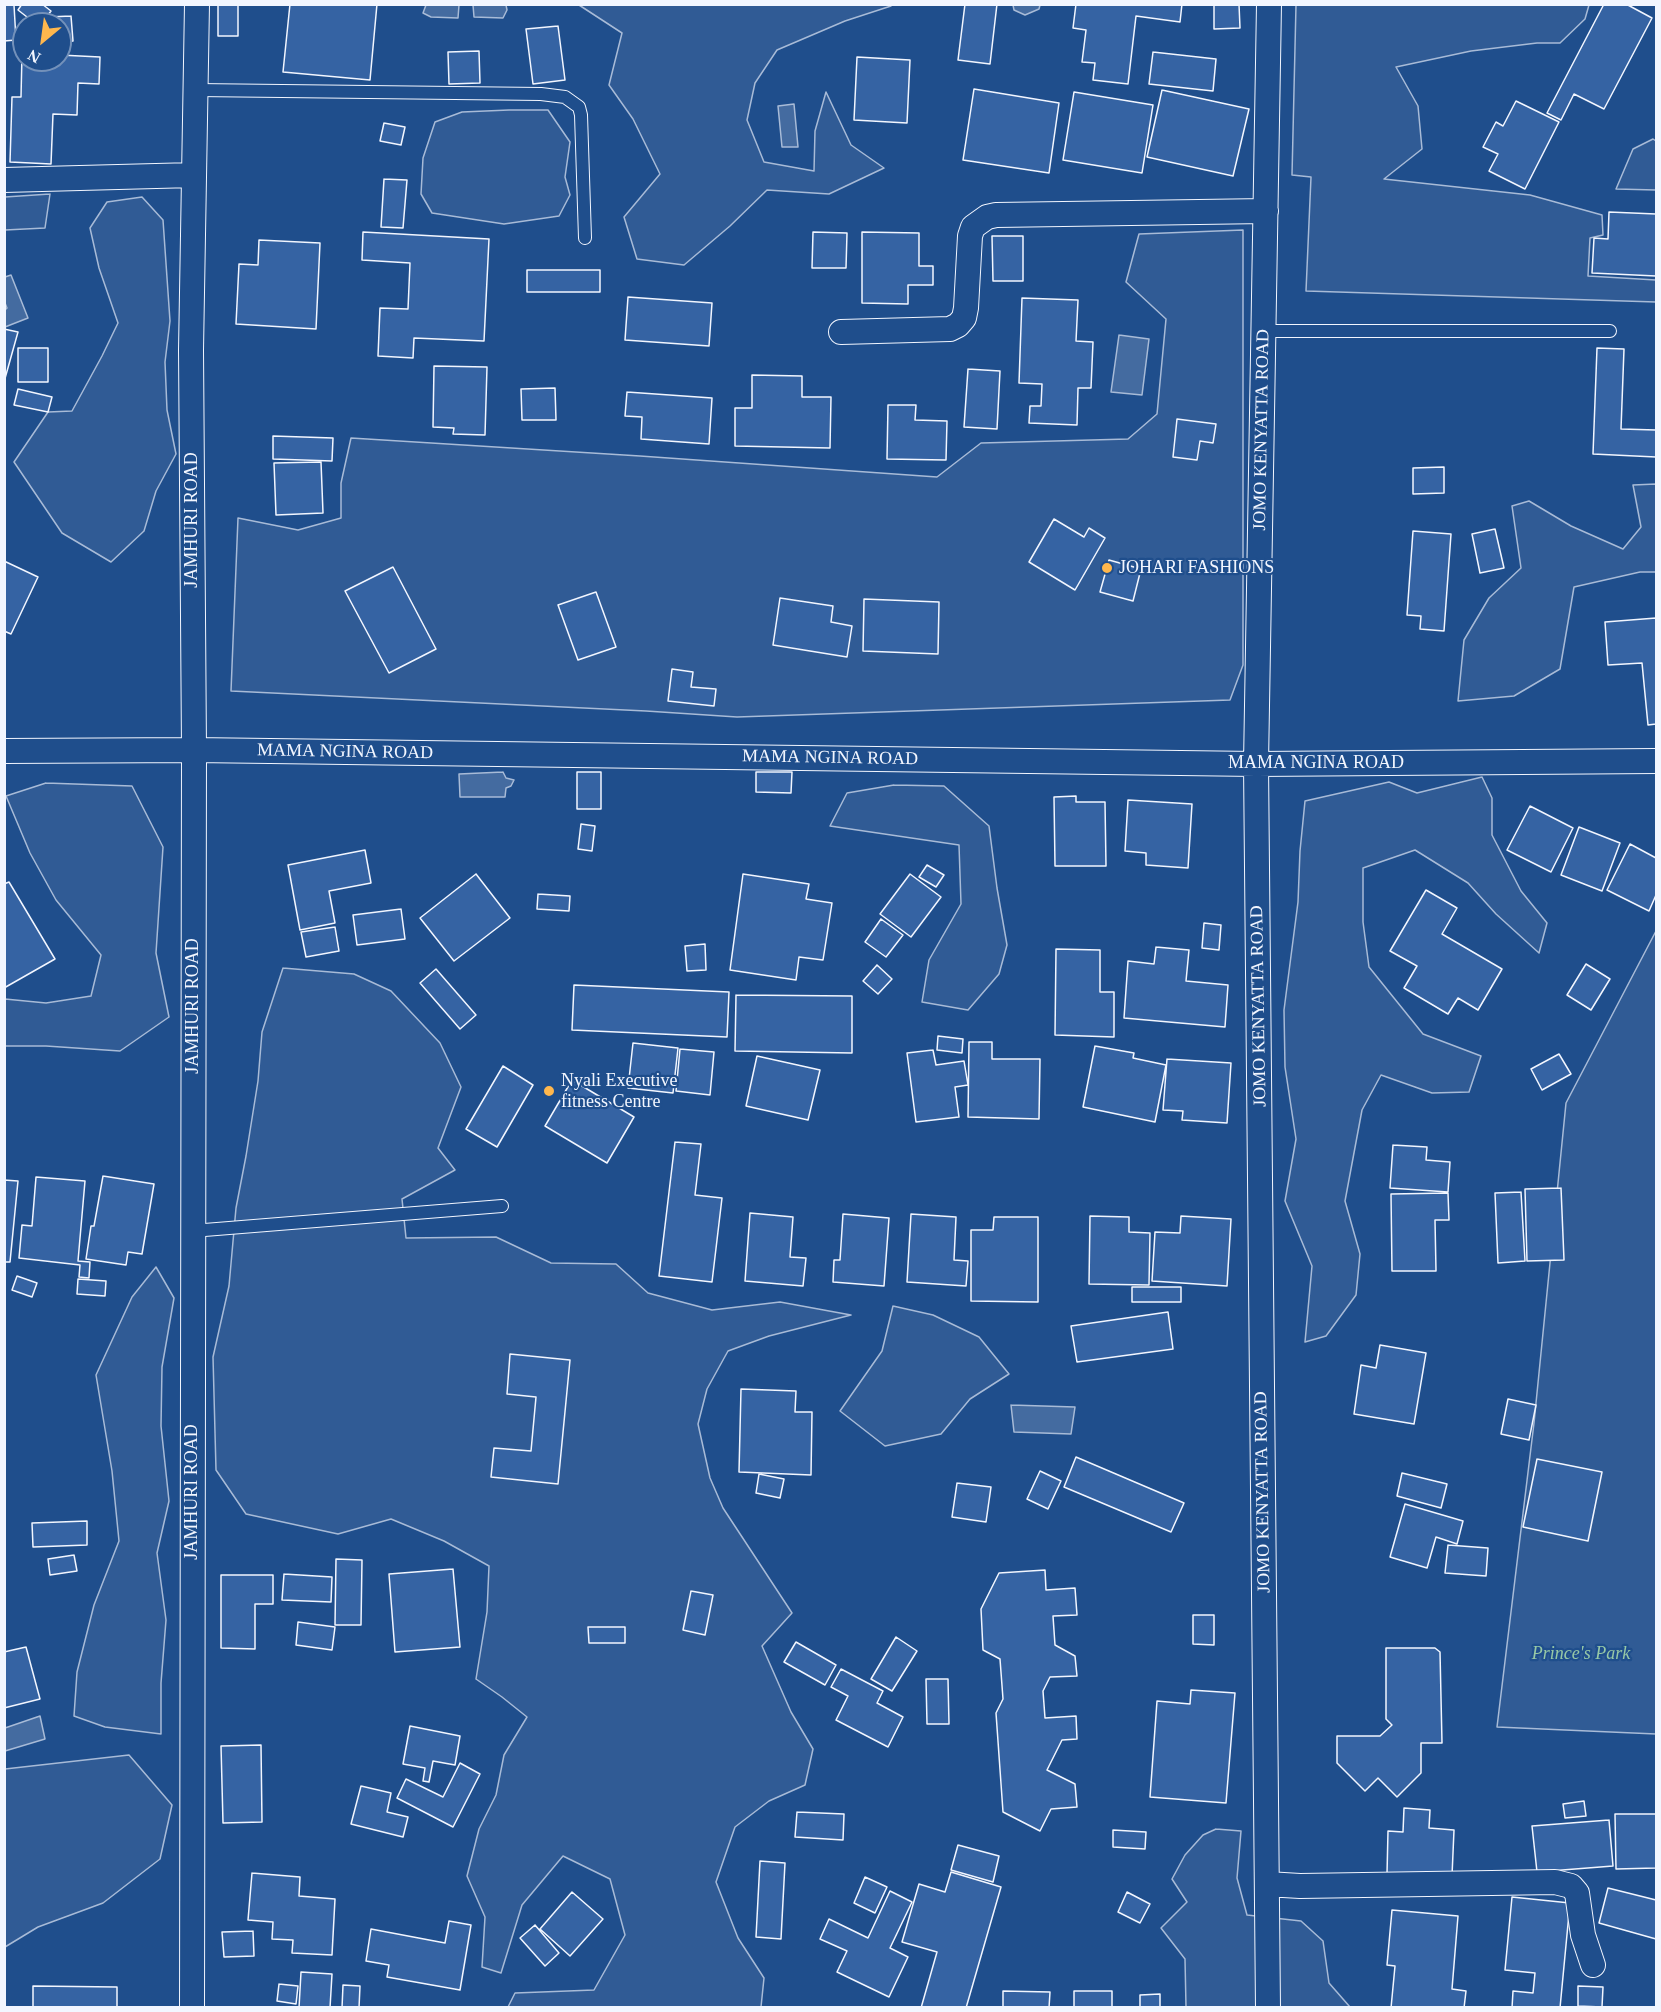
<!DOCTYPE html>
<style>
body{margin:0}
#map{position:relative;width:1661px;height:2012px;overflow:hidden;background:#1f4e8c;font-family:Georgia,serif}
canvas{display:block}
.frame{position:absolute;inset:0;border:6px solid #f2f6ff;pointer-events:none}
.north{position:absolute;left:12px;top:12px;width:60px;height:60px;box-sizing:border-box;background:#1f4e8c;border:2px solid #7391ba;border-radius:50%;rotate:209deg;font-size:16px;font-weight:700;line-height:24px;text-align:center;color:#f2f6ff}
.north::after{content:'';display:block;margin:auto;width:21px;height:27px;background:#ffb74d;clip-path:polygon(50% 0,100% 100%,50% 72%,0 100%)}
</style>
<div id="map">
<canvas width="1661" height="2012"></canvas>
<div class="frame"></div>
<div class="north">N</div>
</div>
<script>
const context = document.querySelector('canvas').getContext('2d');
context.lineJoin = 'round';
function paint(path, color) { context.fillStyle = color; context.fill(path, 'evenodd'); }
const toPath = rows => new Path2D(rows.map(r => 'M' + r).join(''));
function strokePath(path, color, width, dash) { context.strokeStyle = color; context.lineWidth = width; context.lineCap = dash ? 'butt' : 'round'; context.setLineDash(dash || []); context.stroke(path); }
function label(font, color, halo, rows, align = 'center') {
  context.font = font + ' Georgia,serif'; context.lineWidth = 4.5; context.setLineDash([]); context.textBaseline = 'middle'; context.strokeStyle = halo; context.fillStyle = color; for (const [text, x, y, turn = 0] of rows) {
    context.save(); context.translate(x, y); context.rotate((+turn || 0) * Math.PI / 180); context.textAlign = isNaN(turn) ? turn : align; if (halo) context.strokeText(text, 0, 0); context.fillText(text, 0, 0); context.restore();
  }
}
const built = toPath([
 [579,5,888,5,891,6,845,21,777,50,755,83,747,120,764,162,814,171,815,131,826,92,851,145,884,168,829,194,767,190,730,226,684,265,637,259,624,217,660,174,633,119,609,85,622,33,579,5],
 [1296,5,1589,5,1585,19,1560,43,1537,43,1471,51,1396,67,1418,106,1422,149,1384,179,1530,195,1602,215,1603,235,1590,238,1588,276,1656,280,1656,302,1306,291,1311,177,1292,175,1296,5],
 [509,110,548,110,570,142,565,177,570,195,559,216,504,224,432,213,421,194,423,158,435,122,462,112,509,110],
 [1653,139,1656,141,1656,190,1616,189,1633,149,1653,139],
 [50,194,45,228,5,230,5,197,50,194],
 [142,197,163,220,170,321,165,362,167,410,176,454,156,491,144,531,111,562,62,533,14,462,48,412,72,411,102,356,118,323,99,268,90,228,107,202,142,197],
 [1243,230,1243,665,1230,700,737,717,646,711,231,691,238,518,298,530,341,518,341,483,351,438,640,456,937,477,981,443,1128,439,1157,414,1166,319,1126,282,1139,234,1243,230],
 [1656,484,1656,572,1640,572,1574,587,1560,669,1514,696,1458,701,1464,640,1489,598,1521,568,1512,506,1529,501,1571,526,1623,549,1641,527,1633,485,1656,484],
 [1482,777,1492,798,1492,835,1521,891,1547,923,1539,953,1496,914,1468,883,1415,850,1363,868,1363,922,1369,967,1423,1034,1481,1056,1469,1092,1432,1093,1381,1075,1362,1110,1345,1201,1360,1254,1356,1295,1326,1336,1305,1342,1312,1266,1285,1201,1296,1139,1285,1067,1284,1010,1298,902,1300,851,1305,801,1389,782,1417,793,1482,777],
 [46,783,132,786,163,847,156,953,169,1017,120,1051,46,1046,5,1046,5,999,46,1003,91,996,101,955,56,900,30,853,6,796,46,783],
 [894,785,944,786,989,826,997,888,1007,945,999,974,968,1010,922,1002,929,960,961,904,959,845,830,826,847,793,894,785],
 [1656,931,1656,1734,1497,1727,1534,1423,1566,1103,1656,931],
 [283,968,354,974,391,991,440,1043,461,1087,438,1148,455,1170,402,1199,406,1238,496,1237,551,1263,616,1264,648,1293,712,1310,780,1302,851,1315,769,1336,728,1351,707,1389,698,1424,710,1478,723,1508,792,1613,762,1646,791,1712,813,1749,805,1785,769,1801,735,1827,716,1882,738,1938,764,1978,761,2007,508,2007,515,1993,594,1990,625,1935,610,1879,563,1856,522,1905,501,1973,482,1967,485,1917,467,1876,479,1829,496,1795,504,1755,527,1717,502,1697,476,1679,487,1612,489,1566,444,1541,391,1519,338,1534,246,1514,216,1470,213,1357,229,1286,236,1208,246,1156,258,1081,262,1032,283,968],
 [156,1267,174,1298,162,1367,161,1426,169,1501,157,1553,166,1620,161,1683,161,1734,105,1727,74,1716,77,1672,94,1605,119,1541,112,1471,96,1375,132,1297,156,1267],
 [893,1306,933,1315,979,1337,1009,1374,970,1399,941,1434,885,1446,840,1411,882,1351,893,1306],
 [129,1755,172,1805,160,1859,103,1903,38,1927,5,1947,5,1769,129,1755],
 [1216,1829,1241,1831,1237,1878,1247,1915,1301,1921,1323,1941,1329,1983,1350,2007,1186,2007,1185,1959,1161,1928,1187,1902,1172,1879,1185,1855,1203,1835,1216,1829]
]);
paint(built, '#305b95');
strokePath(built, '#a8bbd7', 1.5);
const water = toPath([
 [426,5,459,5,458,18,431,17,423,13,426,5],
 [473,5,506,5,507,10,503,18,474,17,473,5],
 [1013,5,1013,4,1040,5,1039,9,1025,15,1014,10,1013,5],
 [794,104,798,147,782,147,778,106,794,104],
 [11,275,28,318,5,327,5,310,7,308,5,303,5,277,11,275],
 [1119,335,1149,339,1142,395,1111,392,1119,335],
 [503,772,506,778,514,780,511,786,506,788,505,797,460,797,459,774,503,772],
 [1011,1405,1075,1407,1071,1434,1014,1432,1011,1405],
 [40,1716,45,1739,5,1751,5,1728,40,1716]
]);
paint(water, '#446ba0');
strokePath(water, '#a8bbd7', 1.5);
const building = toPath([
 [22,4,42,4,51,11,41,24,36,24,18,10,22,4],
 [218,4,238,4,238,36,218,36,218,4],
 [290,4,377,4,370,80,283,72,290,4],
 [965,4,997,4,990,64,958,60,965,4],
 [1076,4,1182,4,1180,22,1136,16,1128,84,1093,80,1095,63,1082,62,1086,30,1073,28,1076,4],
 [1214,4,1239,4,1240,28,1214,29,1214,4],
 [1604,4,1626,4,1652,18,1604,109,1574,94,1561,120,1547,113,1604,4],
 [4,5,14,5,16,40,4,41,4,5],
 [71,16,73,41,60,42,60,24,49,24,48,17,71,16],
 [558,26,565,80,533,84,526,29,558,26],
 [479,51,480,83,449,84,448,52,479,51],
 [1153,52,1216,59,1213,91,1149,84,1153,52],
 [22,54,24,54,24,60,60,60,60,55,100,57,99,84,78,83,77,115,53,114,51,164,10,162,12,97,21,97,22,54],
 [857,57,910,60,907,123,854,120,857,57],
 [974,89,1059,103,1049,173,963,160,974,89],
 [1162,90,1249,109,1233,176,1147,157,1162,90],
 [1074,92,1153,105,1142,173,1063,160,1074,92],
 [1516,101,1559,122,1525,189,1489,171,1498,154,1483,147,1496,122,1503,126,1516,101],
 [384,123,405,127,401,145,380,141,384,123],
 [384,179,407,180,403,228,381,227,384,179],
 [1609,212,1656,214,1656,276,1592,273,1594,238,1608,239,1609,212],
 [363,232,489,239,484,341,414,338,413,358,378,356,380,308,408,309,410,263,362,260,363,232],
 [813,232,847,233,846,268,812,268,813,232],
 [862,232,919,233,919,266,933,266,933,285,908,285,908,304,862,303,862,232],
 [992,236,1023,236,1023,281,993,281,992,236],
 [259,240,320,243,316,329,236,324,239,264,258,265,259,240],
 [527,270,600,270,600,292,527,292,527,270],
 [628,297,712,303,709,346,625,340,628,297],
 [1022,298,1078,300,1076,341,1093,342,1091,388,1078,388,1077,425,1029,423,1030,406,1041,406,1042,384,1019,383,1022,298],
 [4,329,18,332,4,382,4,329],
 [18,348,48,348,48,382,18,382,18,348],
 [1597,348,1624,349,1621,429,1656,430,1656,457,1593,454,1597,348],
 [434,366,487,367,485,435,453,434,454,428,433,427,434,366],
 [968,369,1000,371,997,429,964,427,968,369],
 [752,375,802,376,802,397,831,397,830,448,735,446,735,408,752,408,752,375],
 [555,388,556,420,522,420,521,389,555,388],
 [18,389,52,397,48,412,14,405,18,389],
 [627,392,712,398,709,444,641,439,642,417,625,416,627,392],
 [888,405,916,405,915,420,947,421,946,460,887,459,888,405],
 [1177,419,1216,424,1213,443,1200,441,1197,460,1173,457,1177,419],
 [273,436,333,438,332,461,273,459,273,436],
 [321,462,323,513,276,515,274,463,321,462],
 [1444,467,1444,493,1413,494,1413,468,1444,467],
 [1054,519,1084,537,1089,528,1105,538,1075,590,1029,562,1054,519],
 [1495,529,1504,568,1480,573,1472,534,1495,529],
 [1413,531,1451,534,1444,631,1420,629,1421,616,1407,615,1413,531],
 [1109,560,1141,569,1133,601,1100,592,1109,560],
 [4,561,38,577,11,634,4,631,4,561],
 [393,567,436,649,389,673,345,591,393,567],
 [596,592,616,647,578,660,558,605,596,592],
 [780,598,833,606,831,622,852,626,847,657,773,645,780,598],
 [864,599,939,602,938,654,863,651,864,599],
 [1656,618,1656,724,1648,725,1642,663,1608,665,1605,622,1656,618],
 [672,669,693,672,691,687,716,689,714,706,668,701,672,669],
 [577,772,601,772,601,809,577,809,577,772],
 [756,772,792,772,791,793,756,792,756,772],
 [1076,796,1076,802,1105,802,1106,866,1055,866,1054,797,1076,796],
 [1128,800,1192,804,1188,868,1146,865,1146,853,1125,851,1128,800],
 [1530,806,1573,828,1551,872,1507,850,1530,806],
 [581,824,595,826,592,851,578,849,581,824],
 [1579,827,1620,843,1602,891,1561,875,1579,827],
 [1630,844,1656,858,1656,895,1649,911,1607,890,1630,844],
 [365,850,371,883,329,891,335,923,300,930,288,865,365,850],
 [927,865,944,875,936,887,919,877,927,865],
 [476,874,510,918,454,961,420,918,476,874],
 [743,874,809,884,806,899,832,903,823,960,799,957,796,980,730,970,743,874],
 [910,874,941,897,911,937,880,914,910,874],
 [9,882,55,959,4,988,4,884,9,882],
 [1426,890,1457,908,1442,934,1502,969,1478,1010,1458,998,1448,1014,1404,988,1417,966,1390,951,1426,890],
 [538,894,570,896,569,911,537,909,538,894],
 [401,909,405,939,357,945,353,915,401,909],
 [881,919,903,935,886,957,865,942,881,919],
 [1204,923,1221,925,1219,950,1202,948,1204,923],
 [335,927,339,951,306,957,301,932,335,927],
 [705,944,706,970,687,971,685,946,705,944],
 [1156,947,1189,950,1186,981,1228,985,1225,1027,1124,1018,1128,961,1154,964,1156,947],
 [1056,949,1100,950,1100,992,1114,992,1114,1037,1055,1035,1056,949],
 [1586,964,1610,979,1591,1010,1567,995,1586,964],
 [877,965,892,979,878,994,863,981,877,965],
 [436,969,476,1015,460,1029,420,983,436,969],
 [574,985,729,992,727,1037,572,1030,574,985],
 [736,995,852,996,852,1053,735,1051,736,995],
 [938,1036,963,1039,962,1053,937,1050,938,1036],
 [969,1042,992,1042,992,1059,1040,1059,1039,1119,968,1117,969,1042],
 [633,1043,678,1048,673,1093,628,1088,633,1043],
 [1095,1046,1134,1053,1133,1058,1166,1065,1155,1122,1083,1107,1095,1046],
 [680,1049,714,1052,710,1095,676,1091,680,1049],
 [933,1050,936,1065,964,1061,968,1085,955,1087,959,1117,916,1122,907,1053,933,1050],
 [1559,1054,1571,1074,1542,1090,1531,1069,1559,1054],
 [757,1056,820,1070,808,1120,746,1106,757,1056],
 [1167,1059,1231,1063,1227,1123,1182,1120,1183,1111,1163,1110,1167,1059],
 [503,1066,533,1085,497,1147,466,1129,503,1066],
 [572,1080,634,1117,607,1163,545,1126,572,1080],
 [675,1142,701,1144,695,1195,722,1198,712,1282,659,1276,675,1142],
 [1393,1145,1427,1147,1426,1160,1450,1162,1448,1192,1390,1188,1393,1145],
 [103,1176,154,1184,142,1254,128,1252,126,1265,86,1259,91,1226,94,1226,103,1176],
 [36,1177,85,1181,78,1261,90,1262,89,1278,79,1277,80,1265,19,1258,22,1225,32,1226,36,1177],
 [4,1180,18,1181,10,1262,4,1262,4,1180],
 [1561,1188,1564,1260,1527,1261,1525,1189,1561,1188],
 [1521,1192,1525,1261,1498,1263,1495,1193,1521,1192],
 [1448,1193,1449,1220,1435,1220,1436,1271,1392,1271,1391,1194,1448,1193],
 [750,1213,793,1217,790,1257,806,1258,803,1286,745,1281,750,1213],
 [843,1214,889,1218,884,1286,833,1282,834,1260,840,1260,843,1214],
 [911,1214,956,1217,954,1260,968,1261,966,1286,907,1282,911,1214],
 [1090,1216,1129,1217,1129,1232,1150,1233,1149,1285,1089,1284,1090,1216],
 [1181,1216,1231,1219,1227,1286,1152,1281,1155,1232,1180,1233,1181,1216],
 [994,1217,1038,1217,1038,1302,971,1301,971,1230,993,1230,994,1217],
 [17,1276,37,1283,32,1297,12,1290,17,1276],
 [78,1279,106,1281,105,1296,77,1294,78,1279],
 [1132,1287,1181,1287,1181,1302,1132,1302,1132,1287],
 [1168,1312,1173,1349,1077,1362,1071,1326,1168,1312],
 [1380,1345,1426,1353,1414,1424,1354,1414,1361,1365,1376,1368,1380,1345],
 [510,1354,570,1360,558,1484,491,1477,494,1448,531,1451,536,1397,507,1394,510,1354],
 [741,1389,796,1391,795,1412,812,1412,811,1475,739,1472,741,1389],
 [1508,1399,1536,1405,1529,1440,1501,1434,1508,1399],
 [1076,1457,1184,1503,1171,1532,1064,1487,1076,1457],
 [1537,1459,1602,1472,1588,1541,1523,1527,1537,1459],
 [1040,1471,1061,1481,1048,1509,1027,1499,1040,1471],
 [1402,1473,1447,1484,1441,1508,1397,1496,1402,1473],
 [759,1474,784,1479,780,1498,756,1493,759,1474],
 [957,1483,991,1487,986,1522,952,1517,957,1483],
 [1405,1504,1463,1521,1457,1544,1436,1537,1427,1568,1390,1557,1405,1504],
 [87,1521,87,1545,33,1547,32,1523,87,1521],
 [1448,1545,1488,1548,1486,1576,1445,1573,1448,1545],
 [74,1555,77,1571,50,1575,48,1559,74,1555],
 [336,1559,362,1560,361,1625,335,1625,336,1559],
 [453,1569,460,1647,395,1652,389,1574,453,1569],
 [1045,1570,1046,1590,1075,1588,1077,1615,1053,1616,1055,1645,1075,1656,1077,1676,1050,1677,1043,1691,1045,1718,1076,1716,1077,1739,1062,1740,1047,1770,1075,1784,1077,1807,1051,1809,1040,1831,1003,1812,996,1713,1003,1699,1000,1659,983,1650,981,1609,999,1573,1045,1570],
 [284,1574,332,1577,331,1602,282,1600,284,1574],
 [221,1575,273,1575,273,1604,255,1604,255,1649,221,1648,221,1575],
 [691,1591,713,1595,705,1635,683,1630,691,1591],
 [1193,1615,1214,1615,1214,1645,1193,1644,1193,1615],
 [298,1622,335,1627,332,1650,296,1645,298,1622],
 [588,1627,625,1627,625,1643,589,1643,588,1627],
 [896,1637,917,1651,892,1691,871,1679,896,1637],
 [796,1642,836,1665,825,1685,784,1662,796,1642],
 [26,1647,40,1699,4,1708,4,1652,26,1647],
 [1386,1648,1435,1648,1440,1652,1442,1743,1421,1743,1421,1773,1397,1797,1378,1778,1365,1791,1337,1763,1337,1736,1380,1736,1392,1725,1386,1719,1386,1648],
 [841,1669,883,1691,877,1703,903,1717,888,1747,836,1720,848,1696,831,1687,841,1669],
 [926,1679,948,1679,949,1724,927,1724,926,1679],
 [1191,1690,1235,1693,1226,1803,1150,1797,1157,1701,1190,1704,1191,1690],
 [410,1726,460,1736,455,1765,433,1761,429,1782,423,1781,425,1768,403,1764,410,1726],
 [261,1745,262,1822,223,1823,221,1746,261,1745],
 [460,1763,480,1774,453,1827,397,1798,406,1779,443,1797,460,1763],
 [361,1786,391,1793,387,1812,408,1817,403,1837,351,1824,361,1786],
 [1584,1801,1586,1816,1565,1818,1563,1804,1584,1801],
 [1404,1808,1430,1810,1429,1828,1454,1830,1452,1876,1387,1874,1388,1831,1403,1832,1404,1808],
 [797,1812,844,1814,843,1840,795,1837,797,1812],
 [1615,1814,1656,1814,1656,1868,1616,1869,1615,1814],
 [1609,1820,1613,1866,1537,1872,1532,1826,1609,1820],
 [1113,1830,1146,1832,1145,1849,1113,1847,1113,1830],
 [958,1845,999,1856,993,1882,951,1870,958,1845],
 [760,1861,785,1863,781,1939,756,1937,760,1861],
 [951,1872,1001,1887,966,2008,921,2008,937,1952,902,1942,919,1884,945,1892,951,1872],
 [252,1873,300,1877,299,1896,335,1899,332,1955,292,1953,293,1940,272,1939,273,1922,248,1920,252,1873],
 [865,1877,887,1887,875,1913,854,1903,865,1877],
 [1608,1888,1656,1900,1656,1939,1599,1923,1608,1888],
 [890,1891,912,1902,890,1948,908,1957,889,1997,837,1972,847,1951,820,1939,829,1919,868,1938,890,1891],
 [572,1892,603,1919,570,1956,540,1929,572,1892],
 [1127,1892,1150,1904,1140,1923,1118,1912,1127,1892],
 [1512,1897,1570,1903,1560,2008,1512,2008,1513,1991,1533,1993,1535,1973,1505,1970,1512,1897],
 [1392,1910,1458,1916,1452,1989,1466,1991,1464,2008,1391,2008,1395,1966,1387,1965,1392,1910],
 [449,1921,471,1925,460,1990,387,1977,389,1965,366,1961,371,1929,445,1943,449,1921],
 [535,1925,559,1953,545,1966,520,1938,535,1925],
 [253,1931,254,1956,224,1957,222,1932,253,1931],
 [301,1972,332,1974,330,2008,299,2008,301,1972],
 [279,1984,298,1986,296,2004,277,2001,279,1984],
 [343,1985,360,1986,359,2008,342,2008,343,1985],
 [33,1986,117,1987,117,2008,33,2008,33,1986],
 [1578,1986,1603,1987,1602,2007,1578,2006,1578,1986],
 [1003,1991,1050,1992,1049,2008,1003,2008,1003,1991],
 [1074,1991,1112,1991,1112,2008,1074,2008,1074,1991],
 [1160,1994,1160,2008,1140,2008,1140,1995,1160,1994]
]);
paint(building, '#3563a3');
strokePath(building, '#f2f6ff', 1.5);
const lane = toPath([
 [196,90,541,94,565,97,579,107,581,115,585,238],
 [1263,331,1610,331],
 [192,1231,502,1206]
]);
const street = toPath([
 [4,180,194,175],
 [841,332,950,329,958,325,964,318,966,308,970,236,973,227,987,217,996,215,1266,211],
 [4,751,194,750,1256,764,1656,761],
 [1267,1884,1300,1886,1555,1882,1571,1886,1577,1893,1583,1935,1593,1965],
 [192,2008,194,750,191,350,197,4],
 [1268,2008,1256,764,1269,4]
]);
strokePath(lane, '#f2f6ff', 14);
strokePath(street, '#f2f6ff', 26);
strokePath(lane, '#1f4e8c', 12);
strokePath(street, '#1f4e8c', 24);
for (const [x, y, r, color] of [
 [1107,568,6,"#ffb74d"],
 [549,1091,6,"#ffb74d"]
]) { const dot = new Path2D(); dot.arc(x, y, r, 0, 2 * Math.PI); context.fillStyle = color; context.fill(dot); strokePath(dot, '#1f4e8c', 2); }
label('18px', '#f2f6ff', '#1f4e8c', [
 ["JOMO KENYATTA ROAD",1262,430,-89],
 ["JAMHURI ROAD",192,520,-90],
 ["MAMA NGINA ROAD",345,752,1],
 ["MAMA NGINA ROAD",830,758,1],
 ["MAMA NGINA ROAD",1316,763],
 ["JAMHURI ROAD",193,1006,-90],
 ["JOMO KENYATTA ROAD",1259,1006,-91],
 ["JAMHURI ROAD",192,1492,-90],
 ["JOMO KENYATTA ROAD",1263,1492,-91]
]);
label('18px', '#f2f6ff', '#1f4e8c', [
 ["JOHARI FASHIONS",1119,568],
 ["Nyali Executive",561,1081],
 ["fitness Centre",561,1102]
], 'left');
label('italic 18px', '#97c8a6', '#1f4e8c', [
 ["Prince's Park",1581,1654]
]);
</script>
